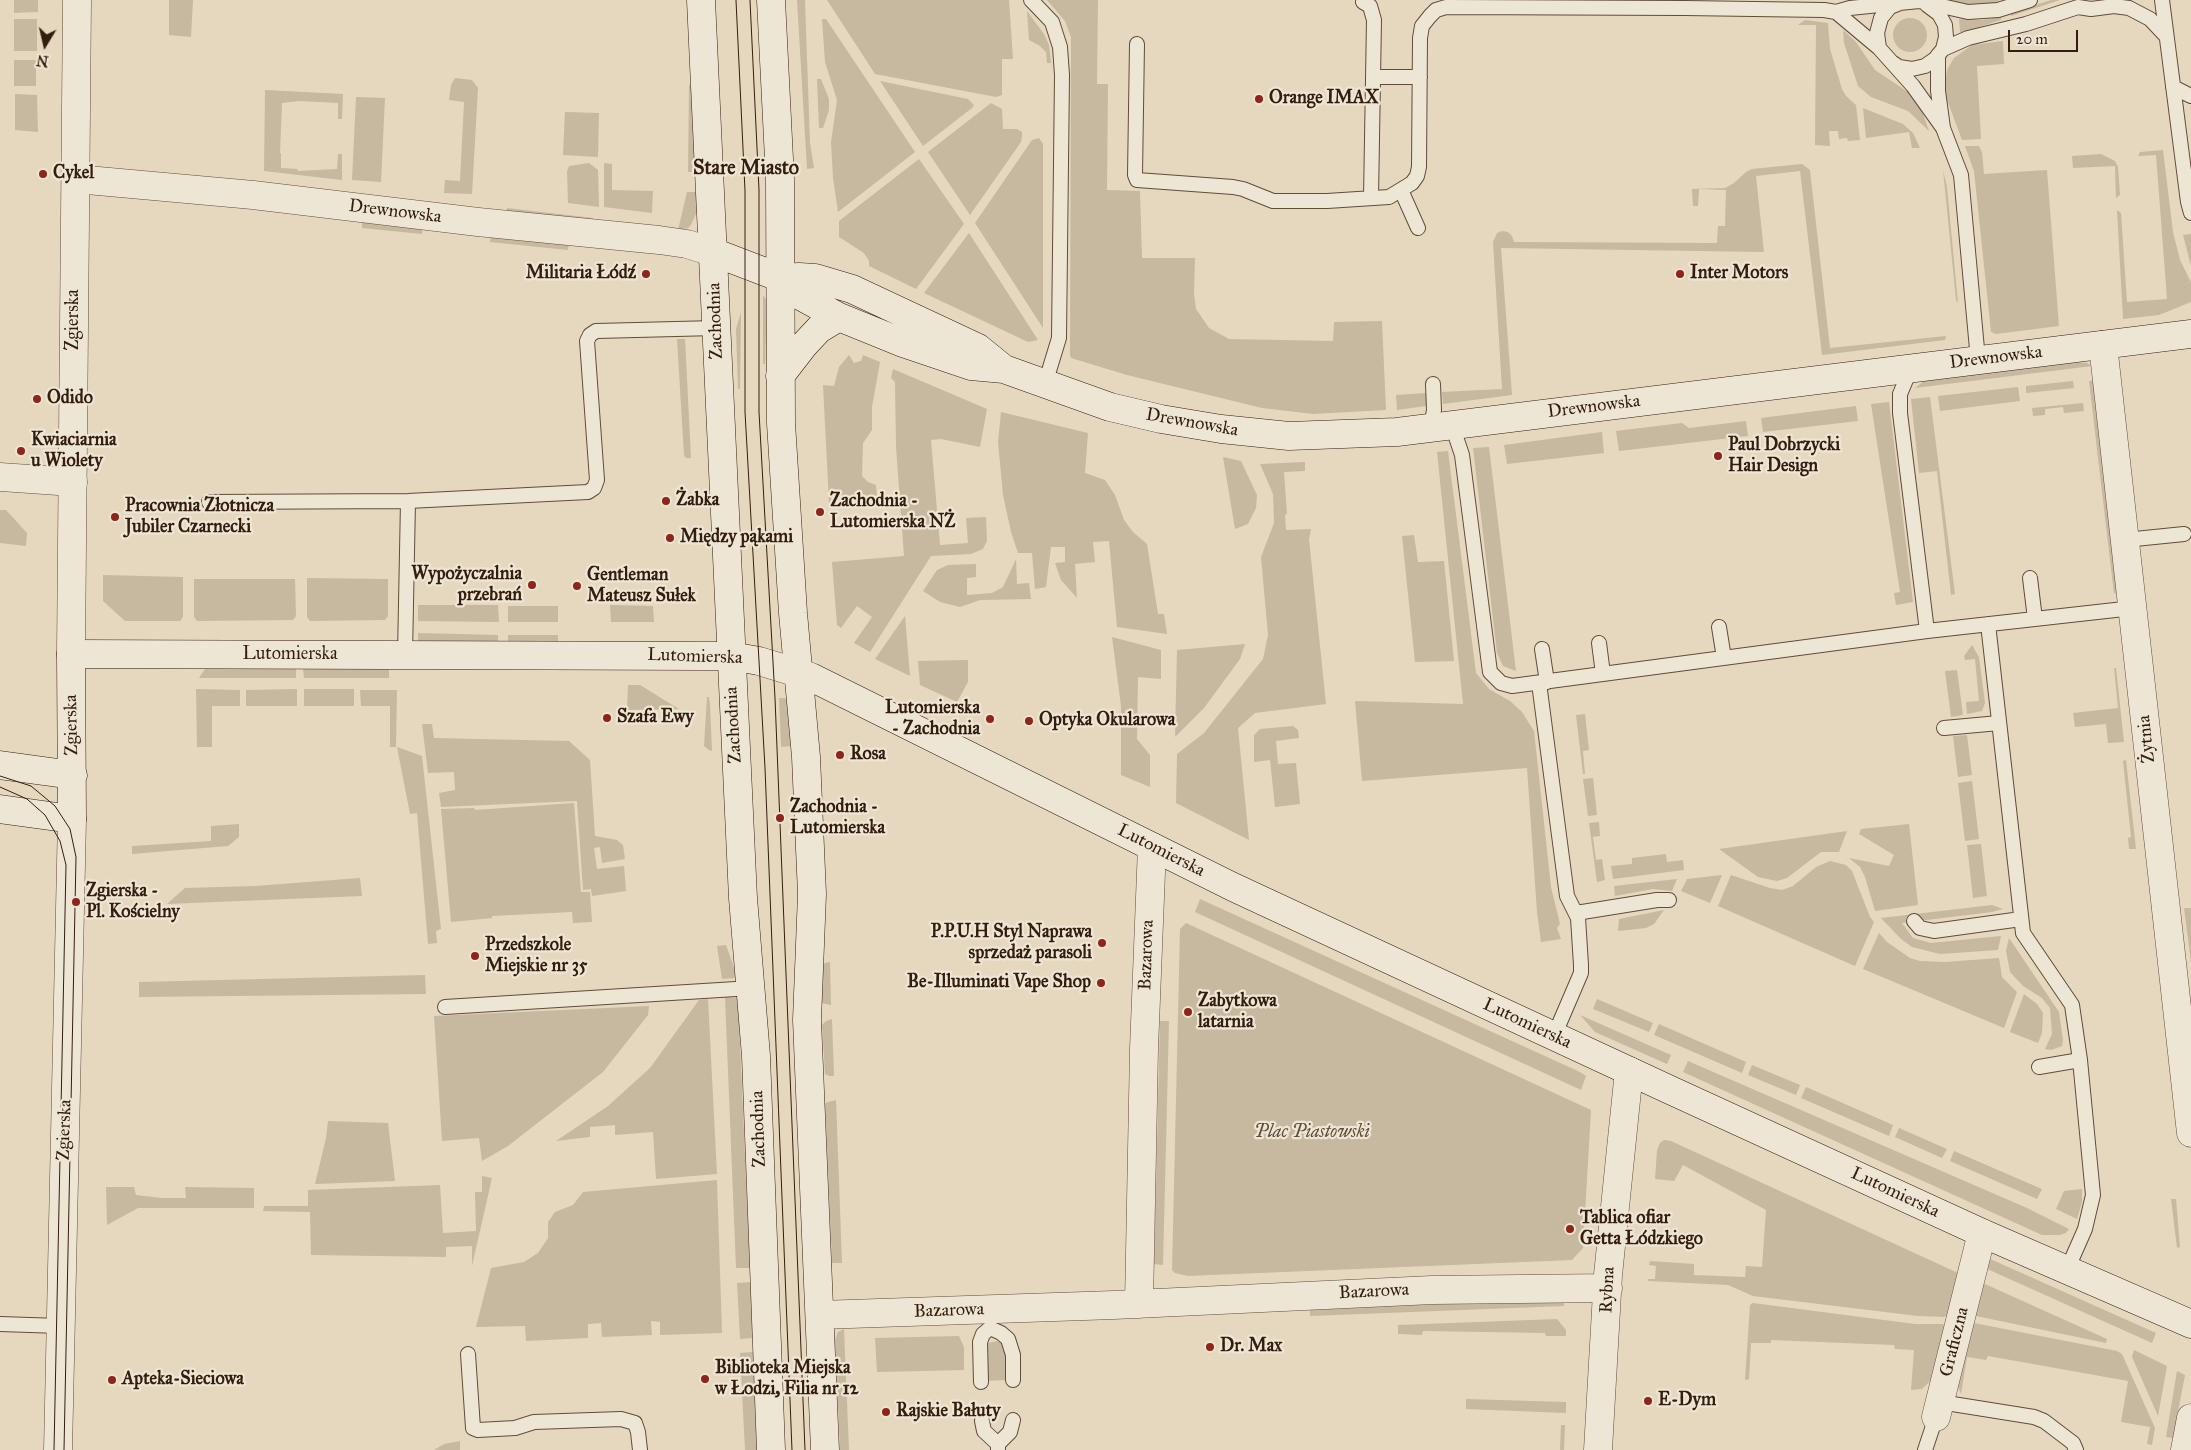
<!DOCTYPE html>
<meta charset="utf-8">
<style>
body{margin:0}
#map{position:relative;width:2191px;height:1450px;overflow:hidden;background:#e5d8be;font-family:"IM FELL Great Primer",serif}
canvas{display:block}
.north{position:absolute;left:20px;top:20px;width:50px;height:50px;-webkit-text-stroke:4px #eee6d5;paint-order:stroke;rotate:189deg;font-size:14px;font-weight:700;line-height:20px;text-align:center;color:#341d0e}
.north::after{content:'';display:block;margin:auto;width:18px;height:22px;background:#341d0e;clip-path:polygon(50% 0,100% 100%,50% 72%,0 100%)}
.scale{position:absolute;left:2008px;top:30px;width:70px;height:22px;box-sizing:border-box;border:2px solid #341d0e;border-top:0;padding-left:6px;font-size:15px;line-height:18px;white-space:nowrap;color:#341d0e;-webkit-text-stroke:4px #eee6d5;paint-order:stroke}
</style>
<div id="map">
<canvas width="2191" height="1450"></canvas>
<div class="north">N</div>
<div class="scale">20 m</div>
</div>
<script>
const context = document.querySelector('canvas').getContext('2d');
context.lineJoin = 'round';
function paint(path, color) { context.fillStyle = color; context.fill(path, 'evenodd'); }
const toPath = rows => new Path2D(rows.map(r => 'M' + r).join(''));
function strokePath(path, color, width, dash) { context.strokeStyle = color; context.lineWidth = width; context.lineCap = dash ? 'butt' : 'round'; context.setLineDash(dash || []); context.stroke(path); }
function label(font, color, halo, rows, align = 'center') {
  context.font = font + ' "IM FELL Great Primer",serif'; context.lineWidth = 4.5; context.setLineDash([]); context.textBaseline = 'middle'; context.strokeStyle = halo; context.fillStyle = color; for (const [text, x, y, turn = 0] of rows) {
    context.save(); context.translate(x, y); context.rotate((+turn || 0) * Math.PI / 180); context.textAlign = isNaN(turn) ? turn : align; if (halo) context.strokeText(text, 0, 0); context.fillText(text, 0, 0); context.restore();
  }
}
paint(toPath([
 [14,0,38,0,38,12,14,13],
 [169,0,193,0,191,37,169,35],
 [797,0,805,0,810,143,814,168,807,169],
 [827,0,1009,0,1013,59,1002,59,1002,95,996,97,875,74],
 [1047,0,1098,0,1097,84,1108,84,1107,190,1140,191,1142,258,1195,258,1194,294,1196,309,1209,328,1229,339,1333,341,1334,322,1382,321,1386,410,1313,414,1262,408,1127,375,1071,358,1070,355,1071,37,1065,21],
 [1947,0,2000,0,1992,4,1971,5],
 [2051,0,2060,0,2011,16,2011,13],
 [1027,11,1044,34,1049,45,1051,63,1047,63,1046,52,1040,46,1029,40],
 [2001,17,2001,20,1964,32,1960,32,1959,19,1982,20],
 '1893 35a17 17 0 1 1 34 0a17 17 0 1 1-34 0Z',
 [14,19,37,19,37,51,14,51],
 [822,19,826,19,915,152,838,212,833,178,831,142,837,100,825,62],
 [1805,20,1828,23,1830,49,1842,89,1846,96,1856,105,1860,140,1848,141,1847,138,1839,139,1838,131,1829,131,1830,146,1815,145,1816,25,1798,25],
 [1843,30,1856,42,1875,70,1908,92,1922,111,1929,131,1908,111,1871,97,1858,86,1844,43],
 [2003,41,2004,64,1977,66,1981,139,1962,140,1946,97,1945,84,1947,70,1954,58,1972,45],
 [14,60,36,60,36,86,14,86],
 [455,78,472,80,478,88,472,194,444,193,445,180,460,181,464,102,449,100,451,85],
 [817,79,821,79,829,99,829,110,823,128,819,128],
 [880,81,968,99,974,105,972,108,923,146],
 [692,84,697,172,688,172,689,85],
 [265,90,343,94,342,119,338,119,338,103,299,101,282,103,280,153,281,153,281,168,297,169,298,171,337,169,338,154,342,154,342,180,264,171],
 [15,94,37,95,38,132,15,130],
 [356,97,385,98,381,182,352,180],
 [991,103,1002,109,1003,129,1017,129,1022,132,1022,137,1021,142,970,215,928,152],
 [1863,108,1903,124,1913,133,1920,148,1912,148,1909,132,1866,138],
 [565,112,599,113,598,157,563,155],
 [1039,138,1043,144,1043,328,975,223,1032,140],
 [1965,146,1979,146,1982,152,1984,174,2047,170,2059,326,1996,334,1991,332,1974,171],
 [2163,150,2173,232,2180,260,2191,282,2191,302,2159,315,2123,319,2117,210,2121,213,2127,302,2167,299,2156,155,2138,156,2140,152],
 [2101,154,2115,161,2118,167,2120,195,2116,198,2115,166,2073,168,2072,156],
 [919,159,964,224,916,289,869,266,869,261,864,253,839,237,839,221],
 [589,163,598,170,599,207,568,203,567,171,569,166],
 [604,163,612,164,612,190,653,191,652,213,604,207],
 [1802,164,1810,170,1830,348,1946,336,1945,340,1822,355,1800,171,1756,176,1764,252,1501,248,1512,395,1443,404,1442,392,1502,389,1493,242,1497,233,1502,231,1508,232,1512,236,1514,242,1717,243,1718,226,1725,226,1726,190,1699,189,1698,206,1693,206,1692,189,1725,188,1734,183,1746,172,1752,169],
 [1943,170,1947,187,1958,303,1956,300],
 [687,192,697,192,698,209,691,225,688,228,678,230],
 [507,208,593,218,593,223,506,214],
 [362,220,423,227,422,234,362,228],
 [491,233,569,242,568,250,490,242],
 [969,233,1038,340,1028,342,924,293],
 [2191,234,2191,266,2183,235],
 [763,295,767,301,765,364,763,364],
 [741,312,740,389,738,389,736,329],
 [677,339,685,339,691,458,686,458,684,455],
 [849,355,854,363,861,361,863,355,880,362,872,407,872,430,863,443,862,476,868,482,876,485,877,497,829,503,823,385,834,386,839,367],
 [2077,362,2087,363,2092,366,1915,388,1924,381],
 [893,369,987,409,980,447,941,439,931,440,940,545,968,543,966,518,986,517,987,541,983,549,971,554,931,556,870,652,854,643,872,617,857,606,841,628,837,625,832,562,904,556,896,447,895,382,891,378],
 [2099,380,2118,591,2114,594,2089,381],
 [2073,381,2074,388,2026,393,2026,386],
 [2018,387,2020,401,1940,411,1938,396],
 [1426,393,1426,406,1397,410,1396,395],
 [1930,397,1955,594,1951,595,1937,471,1919,473,1911,399],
 [1889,402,1913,602,1896,605,1894,593,1900,592,1871,404],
 [2083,403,2084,411,2064,413,2063,407,2045,409,2045,415,2033,416,2032,408],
 [1856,406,1858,421,1763,432,1761,418],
 [1001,412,1088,433,1085,473,1105,480,1115,495,1124,520,1133,532,1147,544,1158,614,1164,614,1167,634,1117,627,1109,541,1093,542,1095,562,1075,564,1077,598,1061,580,1055,563,1065,562,1065,547,1051,547,1046,587,1035,589,1032,553,1018,553,1011,532,1003,495,998,442],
 [1746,421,1748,436,1619,451,1616,431,1682,423,1689,428],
 [1602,432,1604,453,1507,464,1504,445],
 [1489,447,1516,671,1503,666,1497,653,1473,448],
 [1448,451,1476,673,1489,689,1510,701,1522,712,1534,731,1551,887,1560,924,1557,928,1561,939,1541,942,1537,912,1527,768,1362,781,1355,701,1463,704,1437,452],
 [1223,457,1241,461,1257,495,1256,508,1248,524,1235,529],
 [1305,462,1305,471,1284,472,1287,514,1285,515,1286,530,1311,529,1309,539,1326,704,1255,713,1238,728,1249,840,1176,803,1177,754,1204,733,1263,659,1268,635,1261,557,1274,523,1273,494,1260,464],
 [0,510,6,510,27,533,26,546,0,543],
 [1414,535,1418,562,1444,561,1454,661,1415,662,1402,536],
 [1016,559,1017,584,1029,583,1031,599,980,600,960,607,940,602,923,591,937,570,948,565,976,564,976,577,967,578,967,595,992,593,1003,587],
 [103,575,183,577,183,617,180,621,125,621,103,601],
 [307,578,388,579,388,616,385,620,310,621,307,617],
 [194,579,295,579,296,616,293,620,197,621,194,617],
 [418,605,498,605,499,622,418,621],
 [610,605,653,606,654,622,611,622],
 [508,606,558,606,558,622,508,622],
 [905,616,910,676,875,659],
 [418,633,498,635,498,644,418,643],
 [508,635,558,635,558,644,508,644],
 [1112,637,1161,650,1161,679,1138,677,1137,739,1150,755,1150,787,1121,775,1121,706],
 [1245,644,1240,659,1204,708,1175,737,1177,650],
 [1972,645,1979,657,1985,703,1982,711,1967,714,1966,702,1979,701,1975,659,1965,660,1964,656],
 [968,660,968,682,957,702,920,685,918,661],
 [296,668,296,678,199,678,205,669],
 [303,668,389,668,389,678,304,678],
 [2114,668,2116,668,2124,742,2108,743,2106,724,2075,727,2073,713,2118,708],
 [1957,670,1963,715,1951,717,1945,671],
 [628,685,640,685,679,709,627,710],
 [196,689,240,690,240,706,212,706,212,747,197,747],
 [297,689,297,706,246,706,246,690],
 [304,689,354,689,354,706,304,706],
 [360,690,397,690,396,747,390,747,390,706,361,706],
 [707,697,709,697,710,705,712,751,709,750,704,746],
 [779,698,785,698,788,702,791,746,781,747],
 [1585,714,1589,750,1583,751,1585,774,1583,774,1576,715],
 [422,724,432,724,434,738,569,741,590,760,595,836,617,840,623,845,625,859,602,863,600,847,594,848,597,869,624,866,626,891,592,896,591,889,583,890,577,801,441,807,439,793,455,790,454,772,428,773],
 [1293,726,1298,730,1299,738,1276,741,1278,764,1296,763,1300,804,1275,807,1270,760,1254,762,1254,735,1260,729],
 [1967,735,1972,775,1958,777,1953,736],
 [397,747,422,756,441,929,436,931,437,943,428,944,417,813,410,814],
 [2126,760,2136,849,2129,849,2128,838,2131,837,2123,761],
 [1593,778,1597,815,1588,816,1583,779],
 [1972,781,1979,839,1965,841,1958,783],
 [574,803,581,892,590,892,592,922,573,923,572,912,492,916,492,918,451,922,441,809,474,808,475,810],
 [1599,822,1600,836,1593,837,1596,860,1602,859,1605,880,1597,882,1589,823],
 [239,824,239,837,228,846,132,854,132,846,211,841,211,826],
 [1909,824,1918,905,1875,911,1865,877,1860,867,1849,858,1889,866,1894,855,1859,834,1861,829],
 [1847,831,1839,852,1821,852,1787,878,1777,881,1758,877,1719,849],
 [1981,844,1987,896,1973,898,1967,845],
 [1666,854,1667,862,1683,860,1684,870,1613,879,1611,866,1632,864,1632,858],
 [1830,861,1846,865,1852,871,1870,917,1874,922,1855,966,1718,906,1731,875,1770,888,1782,890,1793,886,1816,867],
 [1722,875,1710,903,1681,891,1687,879],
 [360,878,362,896,167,904,185,888,255,886],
 [1677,879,1672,891,1653,889,1615,896,1614,886],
 [1200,899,1580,1072,1586,1076,1581,1090,1195,912],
 [1992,905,2003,909,1992,912,1902,923,1913,938,1931,943,2001,936,1998,950,1940,954,1912,947,1901,939,1881,918],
 [2184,908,2191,908,2191,962],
 [1664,910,1654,924,1646,928,1618,931,1619,919],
 [1186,923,1591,1110,1583,1248,1572,1260,1188,1276,1175,1273,1172,1270,1180,929],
 [1879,933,1887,942,1900,951,1910,958,1920,961,1945,962,1999,958,2002,977,2017,992,2004,1028,1863,969],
 [2009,938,2059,1012,2063,1040,2062,1046,2051,1050,2045,1049,2052,1034,2050,1008,2042,998,2023,986,2010,972,2006,951],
 [726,945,737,976,735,978,722,979,717,946],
 [830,962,831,1005,821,1003,822,966,825,963],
 [425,975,426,994,139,997,139,982],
 [2024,994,2037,1004,2043,1013,2042,1033,2038,1043,2010,1032],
 [725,997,738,998,750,1268,736,1268],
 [708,999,717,1174,656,1179,653,1132,615,1135,615,1125,590,1127,590,1137,556,1141,608,1106,650,1068,699,1000],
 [1597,999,1653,1023,1649,1032,1593,1009],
 [649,1006,648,1015,603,1072,508,1146,482,1161,479,1138,442,1141,434,1016],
 [1580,1015,1671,1055,1667,1064,1595,1032],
 [832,1019,834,1076,829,1076,825,1074,822,1025,826,1021],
 [1160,1021,1169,1021,1163,1265,1154,1264],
 [1659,1024,1746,1062,1742,1073,1654,1035],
 [1688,1061,2027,1208,2069,1229,2066,1233,2060,1235,2042,1235,1683,1072],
 [1752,1065,1800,1085,1796,1095,1748,1075],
 [1806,1087,1893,1125,1889,1136,1801,1098],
 [836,1100,842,1263,832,1263,825,1103],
 [328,1121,388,1123,395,1181,315,1184,326,1138],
 [1899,1128,1947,1149,1942,1158,1895,1137],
 [1664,1140,1671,1141,1958,1273,1959,1277,1949,1314,1944,1317,1918,1316,1753,1296,1728,1285,1648,1281,1648,1279,1655,1279,1656,1266,1649,1265,1650,1261,1694,1264,1694,1275,1745,1277,1746,1266,1762,1267,1766,1210,1683,1165,1674,1181,1655,1179,1657,1150,1660,1143],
 [1954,1151,2042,1189,2037,1199,1950,1161],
 [482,1176,492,1178,472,1266,472,1246,446,1247,446,1257,311,1255,310,1212,263,1211,264,1206,308,1206,308,1190,440,1185,443,1233,476,1231,475,1192,482,1192],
 [717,1180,722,1333,660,1335,660,1322,651,1321,652,1335,602,1337,601,1323,588,1324,588,1338,526,1341,525,1326,476,1327,491,1268,524,1262,538,1253,548,1238,548,1222,555,1212,573,1205,583,1192],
 [106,1187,134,1187,136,1195,162,1198,186,1198,185,1187,254,1188,254,1208,138,1208,107,1225],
 [2082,1189,2082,1202,2077,1219,2056,1209,2064,1191],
 [2171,1199,2176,1199,2180,1247,2177,1248],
 [1988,1258,2156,1333,2152,1343,1985,1268],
 [752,1282,753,1338,740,1339,737,1283],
 [1981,1284,1985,1284,2107,1339,2106,1343,1976,1316,1974,1313],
 [1564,1299,1564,1306,1310,1316,1310,1309],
 [1753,1303,1915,1324,1943,1324,1946,1328,1934,1377,1922,1389,1911,1390,1914,1350,1895,1349,1894,1345,1771,1340,1771,1343,1751,1343,1749,1379,1745,1380,1750,1305],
 [1557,1319,1566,1330,1566,1336,1546,1336,1545,1333,1423,1331,1422,1335,1398,1334,1398,1325],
 [1974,1323,2117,1351,2122,1354,2155,1428,2152,1445,2147,1444,2150,1427,2121,1422,2128,1381,1988,1356,1986,1360,1967,1357,1961,1394,1956,1382,1970,1325],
 [844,1329,849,1450,840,1450,835,1340,838,1332],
 [959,1336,964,1347,964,1370,877,1372,875,1338],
 [997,1341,1001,1343,1007,1353,1008,1380,983,1381,982,1350,988,1343],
 [2134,1350,2167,1366,2158,1416,2132,1357],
 [753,1352,757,1450,745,1450,740,1353],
 [2177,1371,2185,1375,2173,1438,2166,1437],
 [1466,1399,1566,1402,1566,1413,1466,1409],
 [1561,1425,1565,1425,1564,1450,1560,1450],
 [460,1441,460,1450,434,1450,444,1444]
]), '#c7b8a0');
const service = toPath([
 [1031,0,1052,22,1060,47,1062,75,1059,338,1045,384],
 [2162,0,2188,202,2191,213],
 [1363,2,1370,6,1374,20,1371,198],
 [1900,3,1890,7,1881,18,1877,33,1879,48,1913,86,1943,128],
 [1836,12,1879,48],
 [1137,44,1135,175,1137,180,1233,187,1243,189,1273,201,1327,201,1389,197,1412,183,1417,176,1419,167,1420,38,1422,26,1430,16,1436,10,1446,7,1684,8,1824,10,1836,12,1850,8,1919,1,1968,12,1998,10,2030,0],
 [1943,49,1968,38,2026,24,2078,7,2091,9,2114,6,2129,8,2150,19,2166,36],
 [1938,55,1938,91,1943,128,1961,175,1978,360],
 [1893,63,1899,67,1912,69,1925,66,1935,59,1943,49,1946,37,1945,25,1939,14,1927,5],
 [1374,77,1420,77],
 [2173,87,2191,96],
 [1401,190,1418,228],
 [1911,368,1900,394,1900,413,1927,631],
 [1449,426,1455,434,1462,455,1490,672,1501,683,1512,686,1927,631,2133,608],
 [1431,428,1434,410,1433,384],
 [209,502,408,501,588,492,594,488,597,480,587,341,590,335,596,331,716,328],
 [2125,540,2184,534],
 [2030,578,2035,619],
 [1988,624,2023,933,2072,1005,2080,1060,2093,1195,2085,1229,2067,1270],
 [1719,627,1724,658],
 [1599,643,1603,674],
 [1542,649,1547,682],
 [405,655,408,501],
 [1539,683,1567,896,1578,918,1581,965,1581,973,1554,1036],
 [1944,728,1999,723],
 [1576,913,1657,900,1669,900],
 [1914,921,1920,928,1934,931,2021,919],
 [445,1007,752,988],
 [2039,1067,2080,1060],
 [0,1324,60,1326],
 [990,1328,1001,1333,1008,1339,1013,1355,1013,1380],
 [468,1354,473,1428,478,1430,515,1428,534,1422,621,1419,635,1423,638,1432,640,1450],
 [981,1382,980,1342,983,1334,990,1328],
 [1940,1402,2034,1417,2044,1421,2073,1443,2076,1450],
 [982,1421,984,1431,998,1444],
 [998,1450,998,1444,1010,1432,1013,1420],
 [1925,1450,1936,1417]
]);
const minor = toPath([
 [76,179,253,195,478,222,659,240,687,244,713,252],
 [2103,345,2191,1133],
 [0,477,73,482],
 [1139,1304,1144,1049,1152,847],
 [820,1315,1114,1305,1432,1290,1608,1288],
 [1936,1417,1982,1233],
 [1598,1450,1608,1275,1629,1071],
 [2185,1450,2191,1418]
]);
const tertiary = toPath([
 [71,654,77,0],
 [58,1450,72,819]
]);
const secondary = toPath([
 [701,0,743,898,756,1056,771,1450],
 [771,0,780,179,781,423,793,613,806,757,812,894,807,1020,825,1450],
 [713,252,781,278,795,293,839,317,903,343,971,366,1004,369,1110,407,1161,419,1221,429,1289,436,1397,432,2191,334],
 [781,278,799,277,815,278,852,289,978,348,1004,369],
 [780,376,804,345,819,329,839,317],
 [0,765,73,775],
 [0,809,72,819,71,654,705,656,731,656,759,661,811,677,1233,887,1668,1089,1982,1233,2191,1324]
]);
strokePath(service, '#604c3a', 16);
strokePath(minor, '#604c3a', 29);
strokePath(tertiary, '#604c3a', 29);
strokePath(secondary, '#341d0e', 29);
strokePath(service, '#eee6d5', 14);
strokePath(minor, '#eee6d5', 28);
strokePath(tertiary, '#eee6d5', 28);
strokePath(secondary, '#eee6d5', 28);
strokePath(toPath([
 [736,0,745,191,745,412,765,768,792,1450],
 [750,0,759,190,759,412,775,698,805,1450],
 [0,776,31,786,55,806,70,829,76,857,64,1450],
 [0,787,27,799,45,815,60,841,66,865,54,1450]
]), '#341d0e', 1);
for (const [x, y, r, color] of [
 [1259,99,5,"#8f2418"],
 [43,174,5,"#8f2418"],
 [646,274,5,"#8f2418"],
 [1680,274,5,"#8f2418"],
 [37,399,5,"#8f2418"],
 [21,451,5,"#8f2418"],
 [1718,456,5,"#8f2418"],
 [666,501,5,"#8f2418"],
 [820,512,5,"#8f2418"],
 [115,517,5,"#8f2418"],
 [670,538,5,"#8f2418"],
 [532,585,5,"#8f2418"],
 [577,586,5,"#8f2418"],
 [607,718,5,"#8f2418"],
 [990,719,5,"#8f2418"],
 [1029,721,5,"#8f2418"],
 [840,755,5,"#8f2418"],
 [780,818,5,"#8f2418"],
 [76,902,5,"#8f2418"],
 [1102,943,5,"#8f2418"],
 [475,956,5,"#8f2418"],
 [1101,983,5,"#8f2418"],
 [1188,1012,5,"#8f2418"],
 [1570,1229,5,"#8f2418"],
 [1210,1347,5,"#8f2418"],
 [705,1379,5,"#8f2418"],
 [112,1380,5,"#8f2418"],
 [1648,1401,5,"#8f2418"],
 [886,1412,5,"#8f2418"]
]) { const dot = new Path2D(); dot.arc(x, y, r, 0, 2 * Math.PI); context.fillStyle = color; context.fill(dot); strokePath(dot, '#eee6d5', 2); }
label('bold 18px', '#341d0e', '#eee6d5', [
 ["Orange IMAX",1269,99],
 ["Cykel",53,174],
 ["Militaria Łódź",636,274,"right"],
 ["Inter Motors",1690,274],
 ["Odido",47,399],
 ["Kwiaciarnia",31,441],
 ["u Wiolety",31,462],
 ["Paul Dobrzycki",1728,446],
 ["Hair Design",1728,467],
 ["Żabka",676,501],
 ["Zachodnia -",830,502],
 ["Lutomierska NŻ",830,523],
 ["Pracownia Złotnicza",125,507],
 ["Jubiler Czarnecki",125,528],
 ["Między pąkami",680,538],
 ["Wypożyczalnia",522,575,"right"],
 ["przebrań",522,596,"right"],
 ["Gentleman",587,576],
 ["Mateusz Sułek",587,597],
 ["Lutomierska",980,709,"right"],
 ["- Zachodnia",980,730,"right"],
 ["Szafa Ewy",617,718],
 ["Optyka Okularowa",1039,721],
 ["Rosa",850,755],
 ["Zachodnia -",790,808],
 ["Lutomierska",790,829],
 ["Zgierska -",86,892],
 ["Pl. Kościelny",86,913],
 ["P.P.U.H Styl Naprawa",1092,933,"right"],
 ["sprzedaż parasoli",1092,954,"right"],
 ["Przedszkole",485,946],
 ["Miejskie nr 35",485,967],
 ["Be-Illuminati Vape Shop",1091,983,"right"],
 ["Zabytkowa",1198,1002],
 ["latarnia",1198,1023],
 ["Tablica ofiar",1580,1219],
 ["Getta Łódzkiego",1580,1240],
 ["Dr. Max",1220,1347],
 ["Biblioteka Miejska",715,1369],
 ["w Łodzi, Filia nr 12",715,1390],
 ["Apteka-Sieciowa",122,1380],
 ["E-Dym",1658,1401],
 ["Rajskie Bałuty",896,1412]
], 'left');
label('18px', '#341d0e', '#eee6d5', [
 ["Drewnowska",395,212,7],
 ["Zgierska",74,320,-90],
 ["Zachodnia",716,321,-92],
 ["Drewnowska",1996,358,-7],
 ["Drewnowska",1594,407,-7],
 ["Drewnowska",1192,423,10],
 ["Lutomierska",290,655],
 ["Lutomierska",695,657,2],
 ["Zgierska",72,725,-91],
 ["Zachodnia",734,725,-93],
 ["Żytnia",2147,739,-96],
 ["Lutomierska",1161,851,27],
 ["Bazarowa",1147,955,-88],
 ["Lutomierska",1527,1024,25],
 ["Zachodnia",759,1129,-92],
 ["Zgierska",65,1130,-88],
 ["Lutomierska",1895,1193,25],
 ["Rybna",1608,1290,-87],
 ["Bazarowa",1374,1292,-3],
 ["Bazarowa",949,1311,-2],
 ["Graficzna",1955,1342,-76]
]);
label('italic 18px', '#604c3a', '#eee6d5', [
 ["Plac Piastowski",1312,1133]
]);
label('bold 20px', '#341d0e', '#eee6d5', [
 ["Stare Miasto",746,169]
]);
</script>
